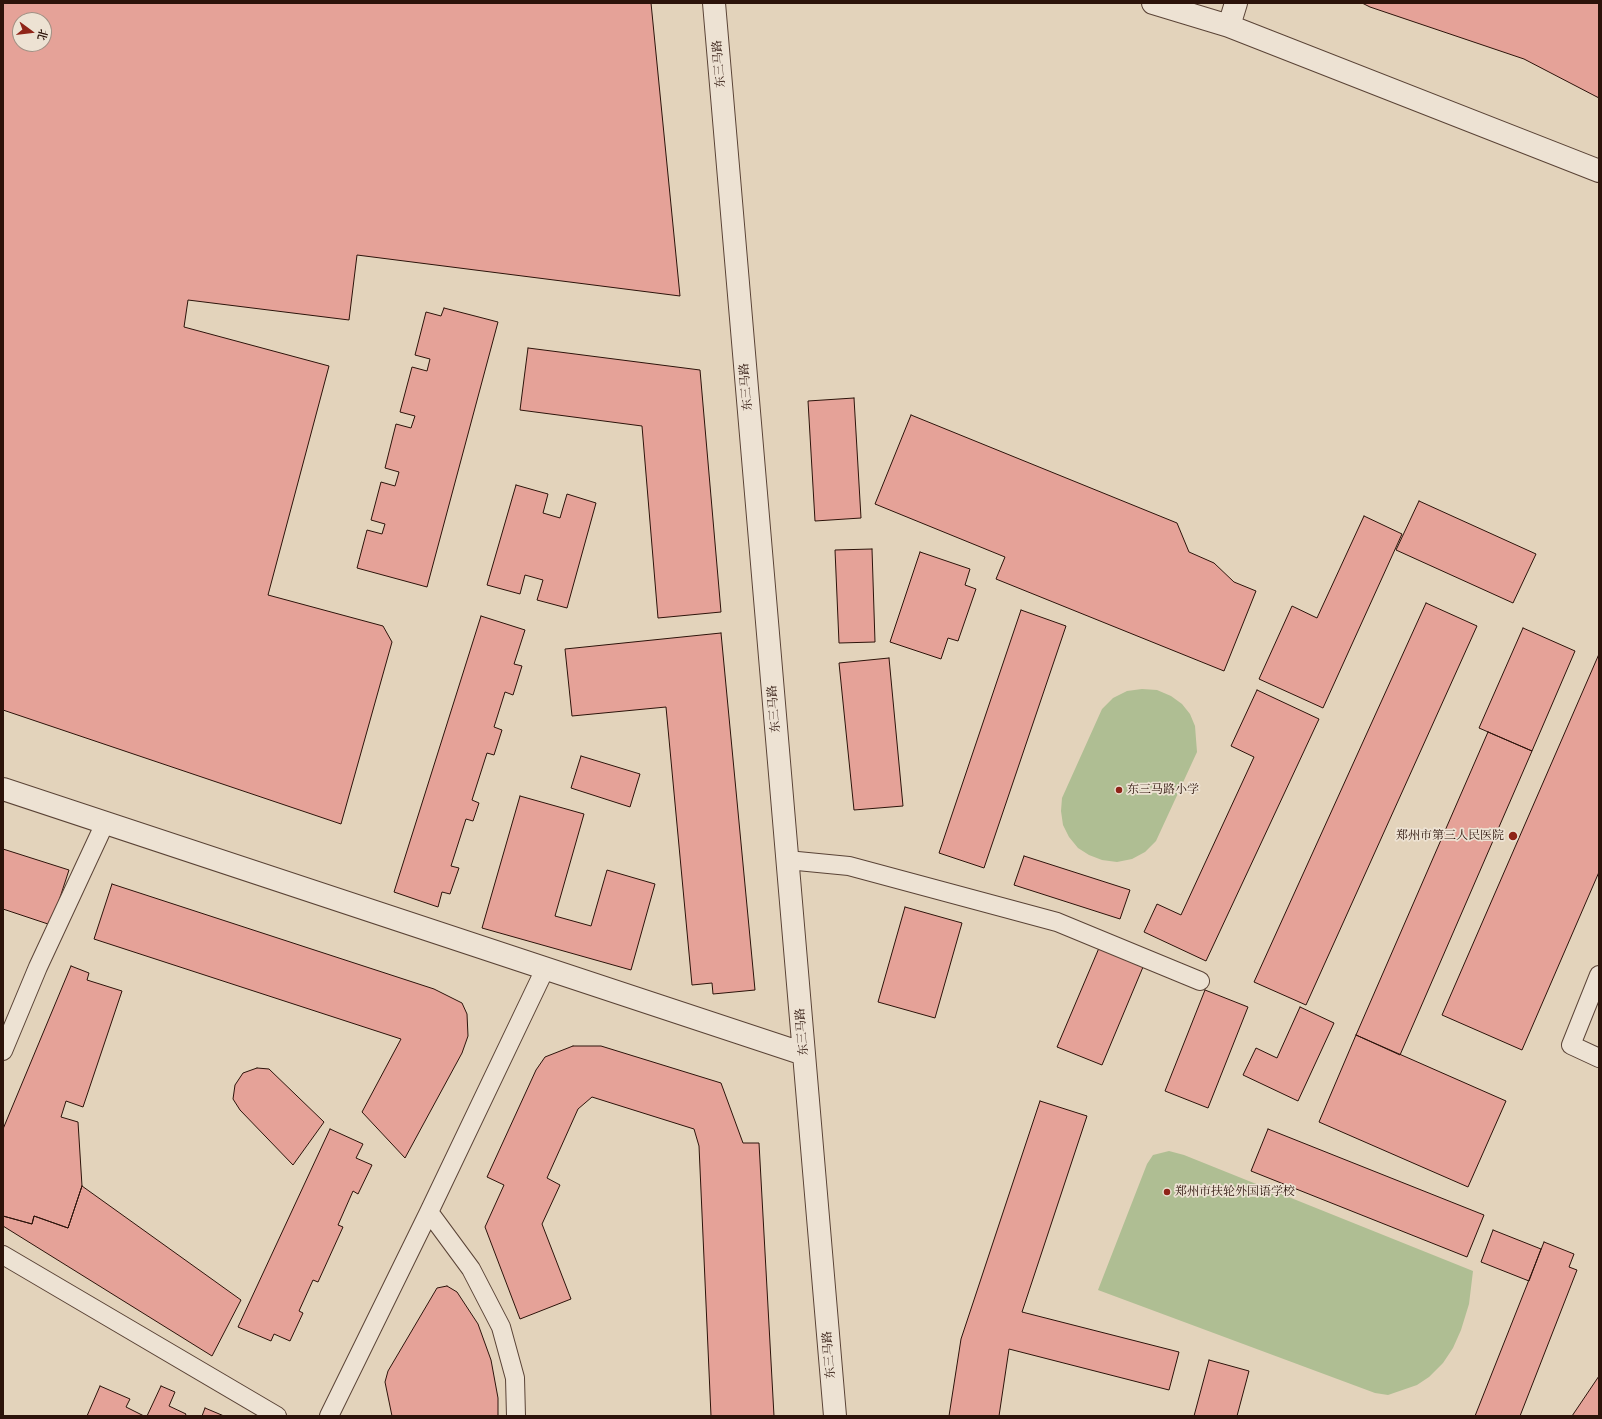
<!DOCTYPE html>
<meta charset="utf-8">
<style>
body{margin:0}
#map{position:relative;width:1602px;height:1419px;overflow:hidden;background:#e3d3bb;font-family:"Libre Caslon Text","Noto Serif SC",serif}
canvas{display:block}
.frame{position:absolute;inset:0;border:4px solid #2c130a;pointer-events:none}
.north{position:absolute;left:12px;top:12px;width:40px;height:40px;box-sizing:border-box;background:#ede2d3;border:1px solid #a08f83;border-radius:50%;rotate:105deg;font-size:11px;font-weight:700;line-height:16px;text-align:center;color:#2c130a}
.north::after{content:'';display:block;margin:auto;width:14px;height:18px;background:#8f2418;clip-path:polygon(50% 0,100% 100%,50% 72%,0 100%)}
</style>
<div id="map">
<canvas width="1602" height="1419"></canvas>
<div class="frame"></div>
<div class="north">北</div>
</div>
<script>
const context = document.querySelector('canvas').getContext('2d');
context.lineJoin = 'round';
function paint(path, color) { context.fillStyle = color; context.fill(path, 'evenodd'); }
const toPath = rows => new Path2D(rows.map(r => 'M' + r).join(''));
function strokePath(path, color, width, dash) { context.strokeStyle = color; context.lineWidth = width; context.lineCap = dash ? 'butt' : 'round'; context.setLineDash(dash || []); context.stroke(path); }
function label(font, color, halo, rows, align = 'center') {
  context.font = font + ' "Libre Caslon Text","Noto Serif SC",serif'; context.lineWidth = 3.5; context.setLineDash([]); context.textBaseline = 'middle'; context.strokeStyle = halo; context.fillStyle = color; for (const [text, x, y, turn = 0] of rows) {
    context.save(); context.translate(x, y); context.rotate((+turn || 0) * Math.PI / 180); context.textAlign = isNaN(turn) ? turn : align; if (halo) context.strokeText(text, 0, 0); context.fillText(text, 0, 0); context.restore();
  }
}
paint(toPath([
 [1142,689,1157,690,1171,696,1182,704,1190,714,1195,726,1197,752,1156,841,1145,852,1132,859,1117,862,1102,860,1089,855,1078,848,1069,837,1063,825,1061,811,1062,798,1102,709,1113,698,1127,691],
 [1169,1151,1184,1155,1473,1271,1469,1304,1461,1330,1453,1348,1443,1363,1429,1377,1417,1385,1388,1395,1375,1393,1098,1290,1147,1164,1153,1155]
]), '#afbe93');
const building = toPath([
 [3,3,651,3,680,296,357,255,349,320,188,300,184,327,329,366,268,595,383,626,392,642,341,824,3,710,3,3],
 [20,20,44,20,44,44,20,44,20,20],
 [1362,3,1599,3,1599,98,1524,59,1370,7,1362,3],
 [444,308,498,322,427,587,357,568,367,530,382,534,385,524,371,520,381,482,395,486,399,472,385,468,396,424,411,428,415,416,400,412,412,367,427,371,430,359,415,355,426,312,441,316,444,308],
 [528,348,700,370,721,612,658,618,642,426,520,410,528,348],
 [854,398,861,518,815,521,808,401,854,398],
 [911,415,1177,523,1189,552,1214,563,1234,582,1256,591,1224,671,996,579,1005,557,875,504,911,415],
 [516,485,548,494,543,513,560,518,567,494,596,503,567,608,537,600,543,580,525,575,520,594,487,585,516,485],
 [1419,501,1536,554,1513,603,1396,550,1419,501],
 [1364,516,1402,534,1323,708,1259,679,1292,606,1317,618,1364,516],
 [872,549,875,642,839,643,835,550,872,549],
 [920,552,970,569,965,585,976,589,958,641,948,638,941,659,890,642,920,552],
 [1426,603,1477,626,1306,1005,1254,982,1426,603],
 [1021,610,1066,626,984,868,939,853,1021,610],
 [481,616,525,630,514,664,522,666,513,695,505,692,494,727,502,730,494,755,487,753,472,800,479,803,473,821,466,819,451,866,459,868,450,894,442,892,438,907,394,892,481,616],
 [1523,628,1575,651,1532,751,1479,728,1523,628],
 [721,633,755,990,713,994,712,983,692,985,666,707,572,716,565,649,721,633],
 [1599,654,1599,872,1522,1050,1442,1015,1599,654],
 [889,658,903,806,854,810,839,663,889,658],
 [1257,690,1319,719,1206,961,1144,932,1157,904,1181,915,1254,757,1231,746,1257,690],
 [1488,732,1532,751,1400,1055,1356,1035,1488,732],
 [581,756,640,774,630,807,571,788,581,756],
 [520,796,584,814,555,916,591,926,607,870,655,884,631,970,482,928,520,796],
 [3,849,69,870,51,925,3,909,3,849],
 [1024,856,1130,890,1120,919,1014,885,1024,856],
 [112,884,434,989,462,1003,467,1014,468,1036,462,1053,405,1158,362,1112,401,1039,94,939,112,884],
 [905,907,962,923,935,1018,878,1002,905,907],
 [1099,948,1143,967,1102,1065,1057,1047,1099,948],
 [71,966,89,973,87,980,122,991,83,1107,66,1101,61,1117,78,1122,82,1186,68,1228,34,1216,32,1224,3,1216,3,1129,71,966],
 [1205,990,1248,1007,1208,1108,1165,1091,1205,990],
 [1300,1007,1334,1023,1298,1101,1243,1075,1256,1048,1277,1058,1300,1007],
 [1356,1035,1506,1101,1468,1187,1319,1122,1356,1035],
 [573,1046,601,1046,721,1083,743,1143,759,1143,774,1416,711,1416,699,1146,694,1129,592,1097,578,1109,547,1178,560,1185,542,1224,571,1299,520,1319,485,1227,504,1185,487,1177,536,1070,545,1057,573,1046],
 [257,1068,269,1069,324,1122,293,1165,240,1110,233,1099,235,1085,243,1073,257,1068],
 [1040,1101,1087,1116,1022,1312,1179,1352,1169,1390,1009,1349,999,1416,949,1416,961,1339,1040,1101],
 [330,1129,363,1144,356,1158,372,1165,358,1194,353,1191,338,1225,343,1227,318,1282,313,1280,299,1311,303,1313,290,1341,274,1334,271,1341,238,1327,330,1129],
 [1268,1129,1484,1215,1467,1257,1251,1171,1268,1129],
 [82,1186,241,1300,212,1356,3,1226,3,1216,32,1224,34,1216,68,1228,82,1186],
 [1493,1230,1541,1249,1529,1281,1481,1262,1493,1230],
 [1544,1242,1574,1254,1569,1267,1577,1270,1520,1416,1475,1416,1544,1242],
 [447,1286,457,1292,478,1324,491,1360,498,1398,498,1416,392,1416,385,1382,388,1371,437,1288,447,1286],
 [1209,1360,1249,1371,1237,1416,1194,1416,1209,1360],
 [1599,1376,1599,1416,1572,1416,1599,1376],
 [100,1386,130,1399,126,1407,144,1416,87,1416,100,1386],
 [161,1386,175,1392,169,1406,186,1414,185,1416,147,1416,161,1386],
 [205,1408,224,1416,202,1416,205,1408]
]);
paint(building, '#e5a298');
strokePath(building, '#2c130a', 1);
const service = toPath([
 [787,860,849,866,1057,922,1200,981],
 [1599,975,1571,1045,1599,1058],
 [3,1051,38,967,105,823],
 [429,1212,471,1269,501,1327,515,1378,516,1416],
 [3,1255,277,1416],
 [329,1416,429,1212,545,969]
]);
const minor = toPath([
 [714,3,835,1416],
 [1153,3,1229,26,1599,171],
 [1229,26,1236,3],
 [3,789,804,1054]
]);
strokePath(service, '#5a4336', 20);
strokePath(minor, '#5a4336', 24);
strokePath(service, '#ede2d3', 18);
strokePath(minor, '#ede2d3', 22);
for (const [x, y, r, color] of [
 [1119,790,4,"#8f2418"],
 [1513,836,5,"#8f2418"],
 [1167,1192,4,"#8f2418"]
]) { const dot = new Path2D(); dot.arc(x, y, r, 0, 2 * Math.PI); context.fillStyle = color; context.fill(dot); strokePath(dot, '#ede2d3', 1.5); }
label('12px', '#2c130a', '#ede2d3', [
 ["东三马路",719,64,-95],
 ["东三马路",746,387,-95],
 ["东三马路",774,709,-95],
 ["东三马路",802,1032,-95],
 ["东三马路",829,1355,-95]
]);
label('12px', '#2c130a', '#ede2d3', [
 ["东三马路小学",1127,790],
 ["郑州市第三人民医院",1504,836,"right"],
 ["郑州市扶轮外国语学校",1175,1192]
], 'left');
</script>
